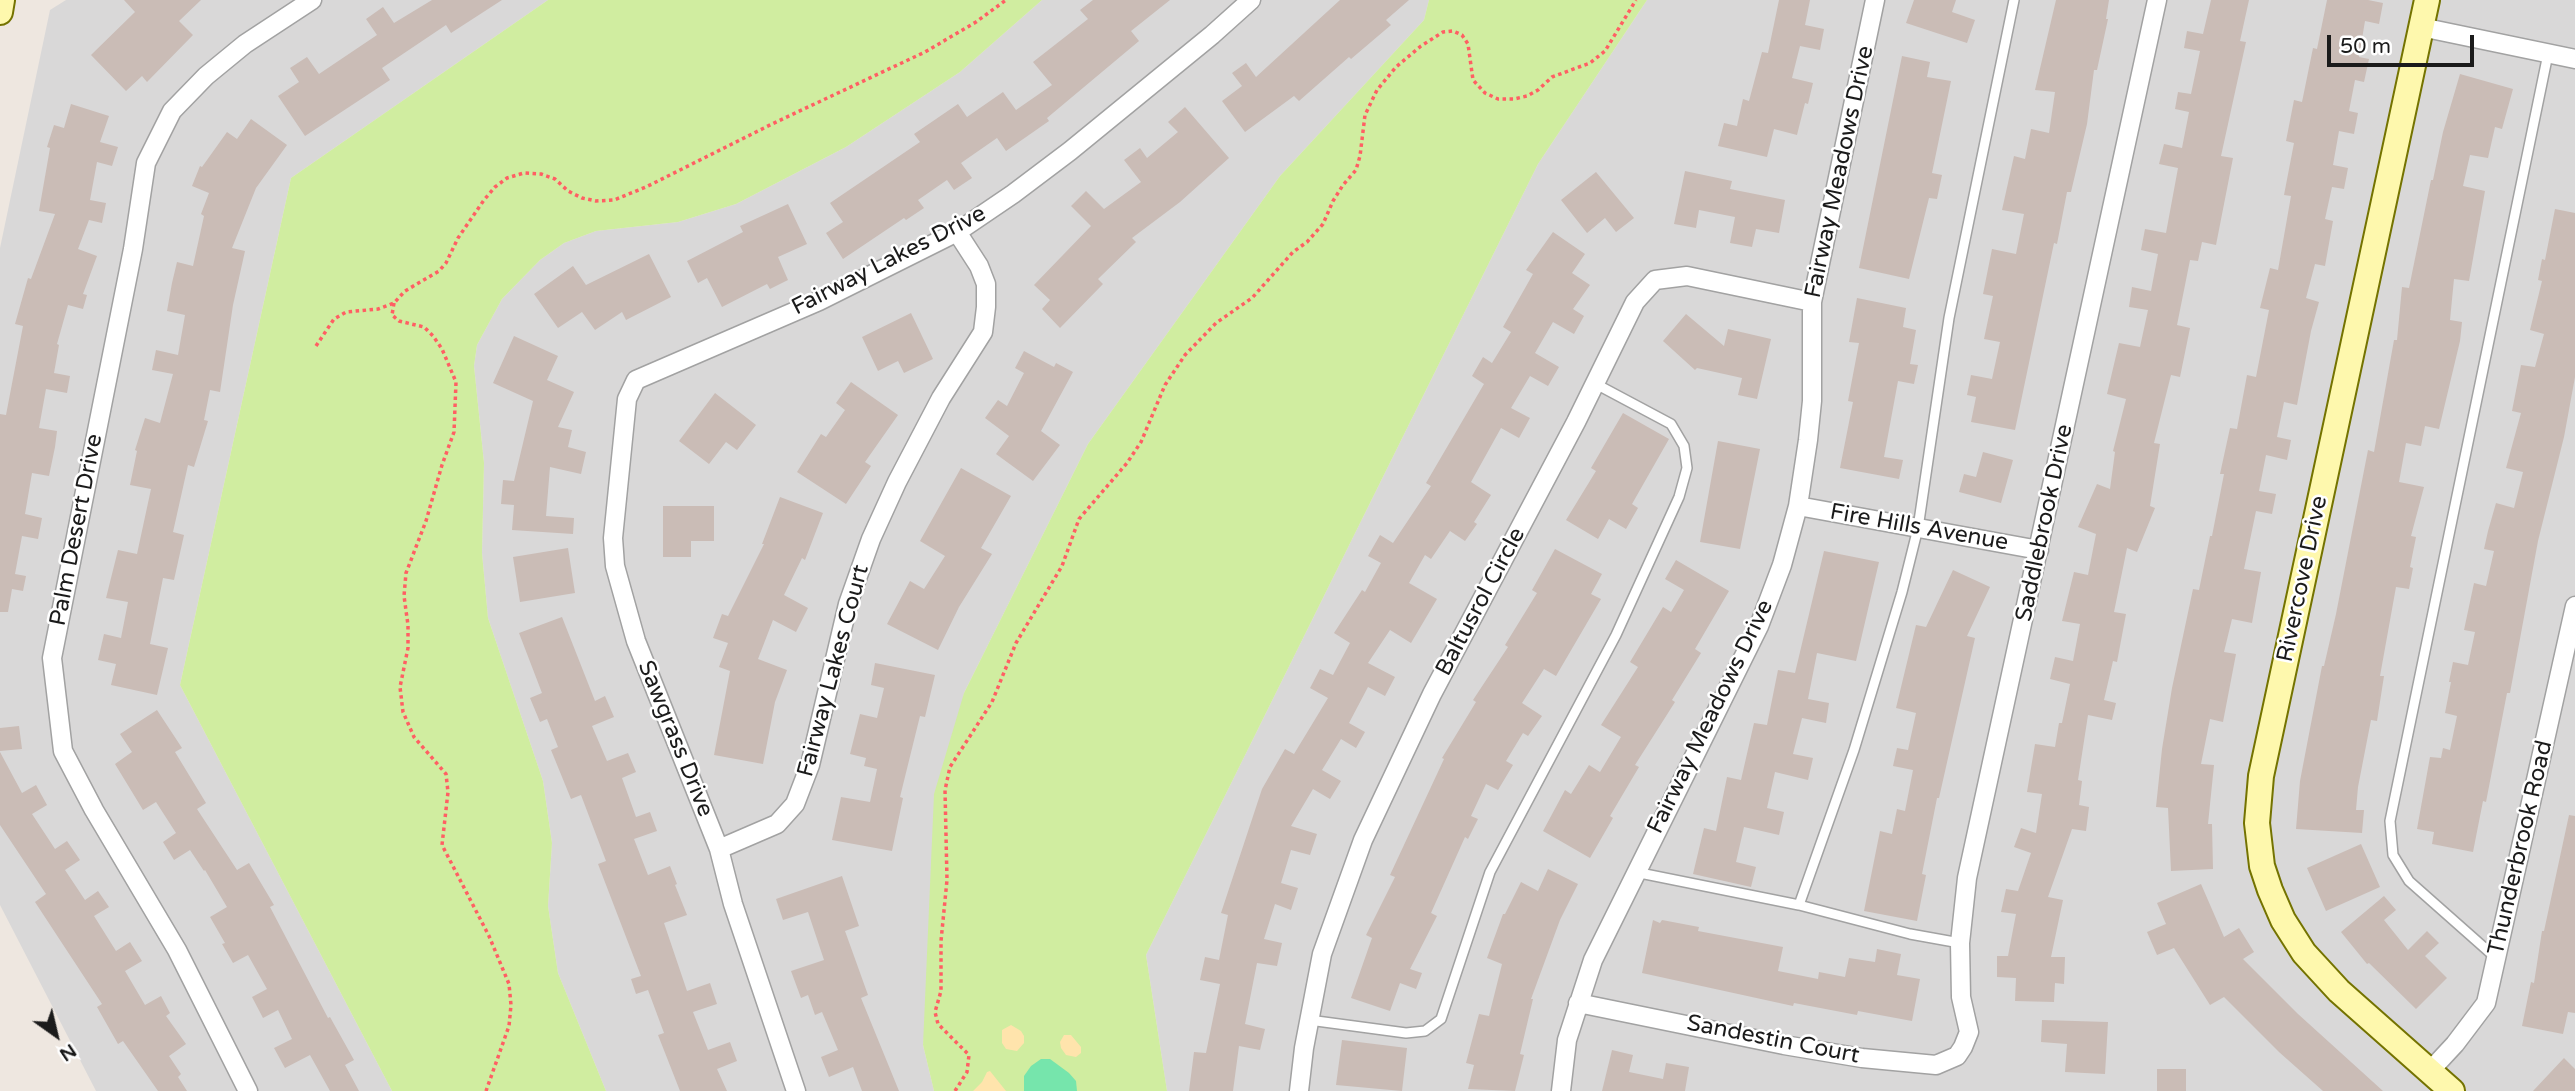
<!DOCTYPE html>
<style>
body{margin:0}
#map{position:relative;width:2575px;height:1091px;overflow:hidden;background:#eee7e0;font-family:"Varela Round",sans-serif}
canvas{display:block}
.north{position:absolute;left:21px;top:1000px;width:70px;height:70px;-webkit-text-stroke:5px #fff;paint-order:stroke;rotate:146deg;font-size:19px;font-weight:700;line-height:28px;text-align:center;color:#1b1b1b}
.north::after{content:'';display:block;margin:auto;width:24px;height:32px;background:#1b1b1b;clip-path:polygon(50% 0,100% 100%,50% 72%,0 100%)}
.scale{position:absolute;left:2327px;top:35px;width:147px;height:32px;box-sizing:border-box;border:4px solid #1b1b1b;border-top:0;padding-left:9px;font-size:21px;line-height:24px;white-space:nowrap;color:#1b1b1b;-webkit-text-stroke:5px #fff;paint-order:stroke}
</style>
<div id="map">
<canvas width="2575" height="1091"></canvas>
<div class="north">N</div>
<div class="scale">50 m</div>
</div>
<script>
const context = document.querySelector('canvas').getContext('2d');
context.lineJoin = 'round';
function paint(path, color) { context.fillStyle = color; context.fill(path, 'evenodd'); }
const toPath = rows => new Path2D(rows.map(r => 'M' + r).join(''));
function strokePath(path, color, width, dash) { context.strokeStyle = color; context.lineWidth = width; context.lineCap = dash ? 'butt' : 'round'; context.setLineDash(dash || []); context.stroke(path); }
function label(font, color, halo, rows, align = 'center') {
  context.font = font + ' "Varela Round",sans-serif'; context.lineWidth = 5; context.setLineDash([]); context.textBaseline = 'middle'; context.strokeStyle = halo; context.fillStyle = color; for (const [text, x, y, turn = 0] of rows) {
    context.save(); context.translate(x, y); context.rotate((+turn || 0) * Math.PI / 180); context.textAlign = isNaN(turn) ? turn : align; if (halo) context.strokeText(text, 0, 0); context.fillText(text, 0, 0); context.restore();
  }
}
paint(toPath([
 [66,0,548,0,291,178,180,685,392,1091,96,1091,0,905,0,248,50,10],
 [1042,0,1429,0,1424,20,1280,176,1088,444,964,693,923,1045,934,1091,606,1091,558,973,548,906,552,843,543,781,488,618,482,553,484,463,474,366,477,345,502,299,540,260,564,243,596,231,678,222,736,204,846,147,960,72],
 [1647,0,2575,0,2575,1091,1167,1091,1146,955,1538,164]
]), '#d9d8d8');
paint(toPath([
 [548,0,1042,0,960,72,846,147,736,204,678,222,596,231,564,243,540,260,502,299,477,345,474,366,484,463,482,553,488,618,543,781,552,843,548,906,558,973,606,1091,392,1091,180,685,291,178],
 [1429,0,1647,0,1538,164,1146,955,1167,1091,934,1091,923,1045,934,794,964,693,1088,444,1280,176,1424,20]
]), '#d0eda0');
paint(toPath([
 [1011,1025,1021,1031,1024,1036,1024,1043,1017,1051,1006,1049,1002,1043,1002,1030],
 [1064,1035,1071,1035,1081,1047,1081,1053,1076,1057,1066,1055,1061,1048,1060,1042],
 [990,1071,1006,1091,973,1091,982,1082,987,1072]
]), '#ffe4ac');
paint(toPath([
 [1041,1059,1050,1059,1069,1073,1076,1081,1077,1091,1024,1091,1024,1076,1031,1066]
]), '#76e5ac');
paint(toPath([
 [124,0,201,0,179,21,193,35,147,82,142,76,126,91,91,55,135,12],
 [432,0,502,0,451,33,446,25,382,68,390,80,305,136,278,96,299,82,290,68,307,57,319,74,377,35,366,19,383,7,394,23],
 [1093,0,1170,0,1131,31,1139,41,1047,118,1049,121,1006,151,997,138,961,163,972,178,954,190,947,180,918,200,924,208,906,220,904,218,843,259,826,233,843,222,830,203,920,142,914,134,958,104,967,117,1003,92,1016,110,1052,85,1033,62,1088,19,1080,10],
 [1340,0,1409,0,1386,20,1391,25,1351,59,1349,57,1299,101,1294,96,1245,132,1222,101,1242,86,1232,73,1246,63,1256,77],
 [1779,0,1810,0,1805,25,1824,29,1820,50,1800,46,1792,78,1813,83,1808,104,1805,103,1797,135,1774,129,1767,157,1718,146,1724,123,1737,126,1743,99,1749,101,1762,52,1768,53],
 [1914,0,1956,0,1952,12,1975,20,1967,43,1906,23],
 [2056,0,2109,0,2106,19,2108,19,2097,70,2094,70,2087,124,2071,192,2067,192,2057,244,2054,243,2015,430,1971,422,1976,397,1967,395,1971,375,1992,379,2000,342,1984,339,1993,296,1983,294,1992,249,2016,254,2024,214,2002,210,2014,156,2025,159,2031,129,2049,133,2055,92,2035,90],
 [2211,0,2249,0,2240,41,2246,42,2221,156,2233,158,2216,245,2202,242,2198,261,2190,260,2177,325,2190,328,2180,377,2171,375,2154,443,2160,444,2150,506,2155,508,2137,552,2127,548,2114,612,2126,614,2117,662,2113,661,2104,700,2116,703,2112,720,2088,715,2078,780,2082,781,2079,805,2089,807,2086,831,2072,829,2048,897,2063,900,2051,957,2065,957,2064,984,2055,983,2054,1002,2015,1001,2016,978,1997,977,1997,956,2008,956,2016,914,2001,912,2006,889,2018,891,2031,853,2014,847,2021,828,2036,833,2042,794,2027,792,2035,744,2055,747,2059,723,2062,723,2070,684,2050,679,2055,657,2073,661,2080,624,2062,621,2074,572,2088,575,2096,534,2078,527,2097,484,2110,489,2115,452,2113,451,2126,399,2107,394,2119,343,2140,347,2148,310,2129,307,2132,287,2151,291,2158,254,2141,250,2145,229,2166,233,2178,168,2159,164,2164,144,2182,148,2189,112,2175,109,2178,92,2191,94,2200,51,2184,48,2187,31,2203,34],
 [2327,0,2368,0,2383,3,2379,24,2365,21,2359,57,2369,59,2364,82,2355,80,2349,111,2358,113,2354,134,2339,131,2333,165,2348,168,2344,189,2332,187,2325,219,2333,221,2325,266,2315,264,2306,298,2319,302,2311,331,2297,405,2284,402,2277,437,2291,440,2287,460,2266,455,2259,491,2276,494,2272,514,2256,511,2244,569,2261,572,2252,623,2232,619,2224,652,2236,654,2223,722,2210,719,2201,764,2214,765,2208,824,2212,824,2213,869,2171,871,2168,808,2156,807,2162,749,2172,688,2193,589,2199,590,2210,536,2212,536,2224,474,2220,474,2230,428,2237,429,2247,375,2256,377,2269,310,2260,308,2270,268,2278,270,2291,196,2284,195,2294,143,2286,141,2294,100,2302,102,2313,48,2317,49],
 [1902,56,1930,62,1927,77,1951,81,1932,173,1942,175,1937,199,1929,198,1909,279,1859,268],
 [2460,74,2513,89,2502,129,2495,127,2488,158,2470,155,2463,186,2485,191,2469,281,2454,279,2450,320,2462,322,2460,341,2439,429,2425,426,2421,446,2406,443,2399,482,2424,487,2411,536,2416,537,2410,567,2413,568,2409,589,2396,587,2380,676,2384,676,2377,721,2371,720,2358,787,2356,810,2364,810,2362,833,2296,829,2300,781,2322,666,2324,666,2336,614,2368,450,2374,452,2394,340,2397,340,2402,287,2409,288,2431,180,2433,180,2443,132],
 [71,104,109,116,100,142,118,147,112,166,97,162,90,200,106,203,102,223,89,220,78,249,97,256,83,294,87,295,83,309,68,305,57,344,59,345,54,373,70,376,67,393,46,389,39,428,57,431,55,447,49,476,32,473,25,514,42,518,38,539,22,536,15,574,26,576,23,591,12,589,8,612,0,612,0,414,6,415,23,326,15,324,28,278,31,279,55,214,39,211,50,148,47,147,54,125,64,128],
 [1185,107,1229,158,1180,202,1132,238,1136,242,1098,279,1103,284,1060,328,1042,309,1050,300,1034,285,1091,226,1071,206,1086,191,1104,209,1141,182,1124,160,1140,148,1147,158,1178,132,1168,122],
 [251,119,287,145,256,188,232,248,245,251,233,305,220,392,210,390,204,420,208,421,194,467,188,465,173,532,184,535,174,580,163,578,150,644,168,648,157,695,111,685,116,664,98,660,104,634,121,638,128,602,106,598,118,550,137,554,151,489,130,485,137,451,135,450,145,418,160,423,173,374,152,370,156,350,178,355,185,315,167,311,172,283,177,262,193,266,204,216,201,214,209,193,192,186,200,166,202,167,227,132,237,139],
 [1685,171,1732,181,1730,189,1785,200,1779,233,1756,229,1752,247,1730,243,1735,217,1699,210,1696,228,1674,224],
 [1596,172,1634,218,1616,232,1605,218,1587,233,1561,200],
 [788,204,807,244,778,257,788,280,770,289,767,284,722,307,707,278,698,283,687,261,743,232,740,226],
 [2555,209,2575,213,2575,377,2564,437,2538,541,2510,693,2507,693,2486,802,2483,801,2473,852,2432,844,2434,832,2417,829,2430,757,2441,758,2443,748,2450,750,2457,716,2445,713,2451,682,2449,682,2453,662,2468,665,2475,632,2464,630,2474,583,2486,586,2494,551,2484,549,2488,531,2496,503,2514,508,2523,472,2506,468,2521,413,2512,411,2521,365,2535,367,2544,334,2530,330,2542,281,2538,280,2542,259,2545,260],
 [1553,232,1585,254,1572,273,1590,285,1573,309,1584,316,1574,334,1553,322,1535,353,1559,367,1548,386,1530,376,1511,408,1530,418,1519,438,1501,428,1471,482,1491,495,1474,522,1477,524,1465,541,1450,531,1431,559,1425,555,1409,583,1437,599,1411,643,1390,630,1368,663,1395,677,1385,696,1368,687,1349,723,1365,732,1356,748,1341,739,1322,770,1341,781,1330,799,1313,789,1291,826,1317,834,1310,855,1291,850,1281,883,1298,888,1291,910,1275,904,1264,939,1282,943,1277,966,1257,963,1245,1024,1265,1029,1260,1050,1239,1046,1233,1091,1189,1091,1194,1052,1206,1053,1220,984,1200,980,1205,957,1219,960,1228,915,1221,913,1262,789,1285,749,1294,754,1328,698,1310,688,1320,669,1333,675,1350,643,1334,633,1362,590,1365,592,1381,563,1368,556,1380,535,1393,543,1431,486,1426,483,1484,384,1472,376,1483,357,1492,363,1511,332,1503,327,1533,274,1526,270],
 [649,254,671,297,626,320,622,312,595,330,582,312,558,328,534,294,573,266,586,285],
 [1857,298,1906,308,1903,327,1916,330,1910,364,1918,365,1914,384,1898,381,1884,457,1903,460,1899,479,1840,468,1853,402,1848,401,1859,343,1849,342],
 [911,313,933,359,904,373,898,361,878,371,862,337],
 [1686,314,1724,346,1728,329,1771,339,1757,399,1738,395,1742,378,1697,368,1695,370,1663,341],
 [514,336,558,356,547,380,574,392,558,427,572,430,568,447,586,452,581,474,550,467,546,516,574,518,573,534,512,530,514,505,501,504,503,480,514,481,533,401,493,383],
 [1024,351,1054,367,1056,363,1073,372,1041,431,1060,445,1033,481,996,454,1009,436,985,418,998,400,1007,406,1024,373,1015,368],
 [851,382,898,415,865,462,871,466,846,504,797,472,821,434,826,437,845,410,836,403],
 [715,393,756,425,737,450,726,442,709,464,679,441],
 [1623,413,1669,439,1632,504,1638,508,1626,529,1609,519,1598,539,1566,520,1596,471,1591,468],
 [1718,441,1760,449,1740,549,1700,542],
 [1983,452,2013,460,2001,503,1959,492,1964,474,1976,477],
 [961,468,1011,496,981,548,992,554,959,607,938,650,887,624,910,581,924,589,945,556,920,541],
 [780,497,823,513,805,560,802,558,784,595,808,608,796,632,773,620,758,659,787,670,775,702,763,764,714,755,730,671,719,667,728,643,713,638,722,614,728,616,764,544,762,544],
 [663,506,714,506,714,541,691,541,691,557,663,557],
 [568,548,575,593,520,602,513,557],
 [1555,549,1602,574,1591,594,1601,599,1556,676,1544,669,1522,703,1542,716,1528,736,1523,733,1506,761,1513,765,1498,790,1486,784,1471,816,1478,819,1468,839,1465,837,1431,913,1437,916,1410,969,1422,973,1416,989,1400,983,1390,1011,1351,998,1372,938,1366,935,1395,877,1390,875,1444,759,1442,758,1476,702,1473,700,1508,647,1505,645,1537,593,1532,590],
 [1824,551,1879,562,1856,661,1817,653,1808,699,1829,703,1826,723,1802,718,1793,754,1813,758,1808,780,1775,772,1767,808,1784,812,1779,835,1744,827,1736,862,1756,867,1751,887,1693,874,1704,828,1716,831,1727,777,1741,780,1754,723,1767,725,1778,670,1795,673],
 [1676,560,1729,591,1695,649,1701,653,1672,700,1675,702,1635,765,1639,767,1610,816,1613,818,1590,858,1543,831,1565,790,1571,794,1589,765,1600,772,1621,737,1601,725,1638,667,1630,662,1663,607,1671,612,1684,590,1665,579],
 [1953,570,1990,587,1967,636,1975,638,1939,798,1937,798,1922,874,1926,875,1917,921,1864,911,1880,831,1892,834,1897,809,1905,811,1913,770,1893,766,1897,748,1908,750,1916,713,1896,708,1916,625,1926,627],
 [562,617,595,701,605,696,614,717,592,726,607,761,628,753,636,772,622,778,636,817,650,812,657,831,634,839,648,875,670,866,677,884,675,885,687,915,664,923,687,991,710,983,717,1004,693,1012,708,1050,730,1042,737,1061,717,1069,727,1091,680,1091,658,1035,664,1033,648,990,636,994,631,979,641,976,598,864,606,861,581,795,571,799,551,750,558,747,547,719,540,722,530,698,542,693,519,633],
 [875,663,935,675,925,717,920,716,900,797,903,798,892,851,832,840,841,797,870,802,877,769,864,766,866,758,850,754,860,714,877,718,884,688,871,685],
 [157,710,182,748,175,752,206,803,197,809,237,870,249,863,274,905,270,907,328,1018,330,1017,354,1060,345,1065,359,1091,330,1091,310,1055,285,1068,274,1048,292,1039,278,1010,263,1018,252,997,267,989,248,955,233,963,222,944,225,943,210,917,227,907,205,870,204,871,190,850,174,860,163,842,176,833,156,802,143,810,115,764,132,752,120,734],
 [19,726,22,749,0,751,0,728],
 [0,752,22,793,36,785,47,805,32,814,55,849,67,841,80,860,65,870,85,900,98,891,109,907,94,916,116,951,130,942,142,961,125,971,145,1005,161,996,170,1013,166,1016,186,1044,169,1056,181,1074,178,1077,187,1091,158,1091,123,1041,118,1044,97,1007,102,1004,35,902,46,894,0,825],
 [2569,815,2575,816,2575,1013,2568,1012,2563,1034,2522,1026,2531,982,2534,983,2542,931,2544,931],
 [2361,844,2380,887,2326,911,2307,868],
 [1548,869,1578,884,1560,920,1531,999,1533,999,1520,1054,1524,1055,1515,1091,1468,1089,1474,1065,1466,1063,1479,1014,1489,1016,1502,964,1487,958,1503,914,1505,914,1521,882,1538,891],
 [842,876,859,926,845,931,868,995,861,998,899,1091,862,1091,853,1067,829,1077,821,1057,838,1050,822,1012,815,1015,808,995,801,998,791,971,824,960,808,912,783,920,776,899],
 [2201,884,2224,937,2239,928,2254,952,2243,959,2298,1014,2383,1091,2323,1091,2279,1052,2224,997,2210,1005,2174,948,2157,955,2147,932,2166,924,2157,903],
 [2384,896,2396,910,2384,920,2408,950,2427,931,2439,943,2425,956,2447,978,2416,1009,2369,963,2367,964,2341,932],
 [1653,920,1660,923,1662,920,1699,927,1698,931,1783,947,1778,971,1818,979,1819,972,1845,977,1849,958,1875,962,1877,949,1901,954,1897,975,1920,979,1912,1021,1858,1011,1857,1015,1794,1003,1793,1006,1642,973],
 [2042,1020,2108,1022,2105,1074,2065,1072,2067,1044,2041,1042],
 [1342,1040,1407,1048,1402,1091,1336,1085],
 [1612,1050,1633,1055,1629,1072,1663,1079,1666,1063,1689,1067,1685,1091,1602,1091],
 [2564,1058,2575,1069,2575,1091,2533,1091],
 [2157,1069,2186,1069,2186,1091,2157,1091]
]), '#cabcb6');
const lane = toPath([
 [1635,872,1799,905,1854,750,1902,592,1918,528,1949,318,2014,0],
 [1799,905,1910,934,1960,943],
 [2496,958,2409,881,2393,855,2390,821,2548,54],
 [1309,1020,1406,1033,1425,1031,1441,1019,1490,872,1616,635,1679,497,1687,468,1684,446,1671,424,1594,383]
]);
const street = toPath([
 [2421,27,2575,59],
 [1798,506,2039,550],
 [719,849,777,824,795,804,810,765,848,604,871,539,897,482,941,398,983,332,986,307,986,284,979,266,957,232],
 [1578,1003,1784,1045,1862,1058,1936,1065,1957,1056,1963,1047,1969,1032,1961,997,1960,943,1967,878,2157,0],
 [2429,1072,2455,1044,2486,1003,2575,606],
 [248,1091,177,950,94,810,63,751,52,658,133,249,146,163,172,111,206,76,245,44,312,0],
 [796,1091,733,904,719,849,636,641,615,566,613,538,627,399,636,380,819,301,957,232,1013,194,1070,151,1212,35,1251,0],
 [1299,1091,1304,1048,1322,954,1363,840,1432,694,1576,422,1635,302,1655,280,1687,276,1812,302],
 [1561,1091,1567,1040,1593,960,1759,626,1782,565,1798,506,1808,440,1812,401,1812,302,1875,0]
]);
const secondary = toPath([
 [2427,0,2261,776,2257,823,2262,866,2270,890,2283,920,2304,953,2339,991,2452,1091],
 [0,12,2,0]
]);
strokePath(lane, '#a2a2a2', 12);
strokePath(street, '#a2a2a2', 21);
strokePath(secondary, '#747300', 28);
strokePath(toPath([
 [394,303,392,315,399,321,424,327,433,336,442,349,456,382,454,432,442,465,426,521,406,573,404,596,408,625,408,648,400,687,403,712,414,737,446,774,448,792,442,845,489,936,509,984,511,1005,509,1026,486,1091],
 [316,346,334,319,346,312,378,309,394,303,405,291,439,271,446,263,458,238,484,200,495,187,507,178,524,173,541,174,555,179,568,191,582,198,596,201,614,200,646,187,772,124,925,52,976,22,1006,0],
 [955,1091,967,1072,969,1055,938,1024,935,1012,941,991,941,941,947,880,945,790,950,767,992,702,1016,643,1062,566,1079,519,1127,463,1141,442,1165,385,1185,355,1216,323,1252,298,1293,252,1307,242,1323,224,1333,201,1343,185,1356,170,1360,156,1365,115,1377,90,1396,67,1421,46,1443,32,1453,31,1462,35,1468,44,1473,80,1485,93,1498,99,1514,99,1527,96,1538,90,1552,77,1590,63,1605,51,1636,0]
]), '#ff5f63', 3.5, [3.5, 3.5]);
strokePath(lane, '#fff', 9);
strokePath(street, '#fff', 18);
strokePath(secondary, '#fef8ad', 24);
label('23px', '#1b1b1b', '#fff', [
 ["Fairway Meadows Drive",1840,172,-78],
 ["Fairway Lakes Drive",889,261,-27],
 ["Saddlebrook Drive",2045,523,-78],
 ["Fire Hills Avenue",1919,528,10],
 ["Palm Desert Drive",77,530,-79],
 ["Rivercove Drive",2303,579,-78],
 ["Baltusrol Circle",1481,602,-62],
 ["Fairway Lakes Court",834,671,-75],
 ["Fairway Meadows Drive",1711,717,-64],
 ["Sawgrass Drive",675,739,68],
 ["Thunderbrook Road",2521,848,-77],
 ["Sandestin Court",1773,1040,11]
]);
</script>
